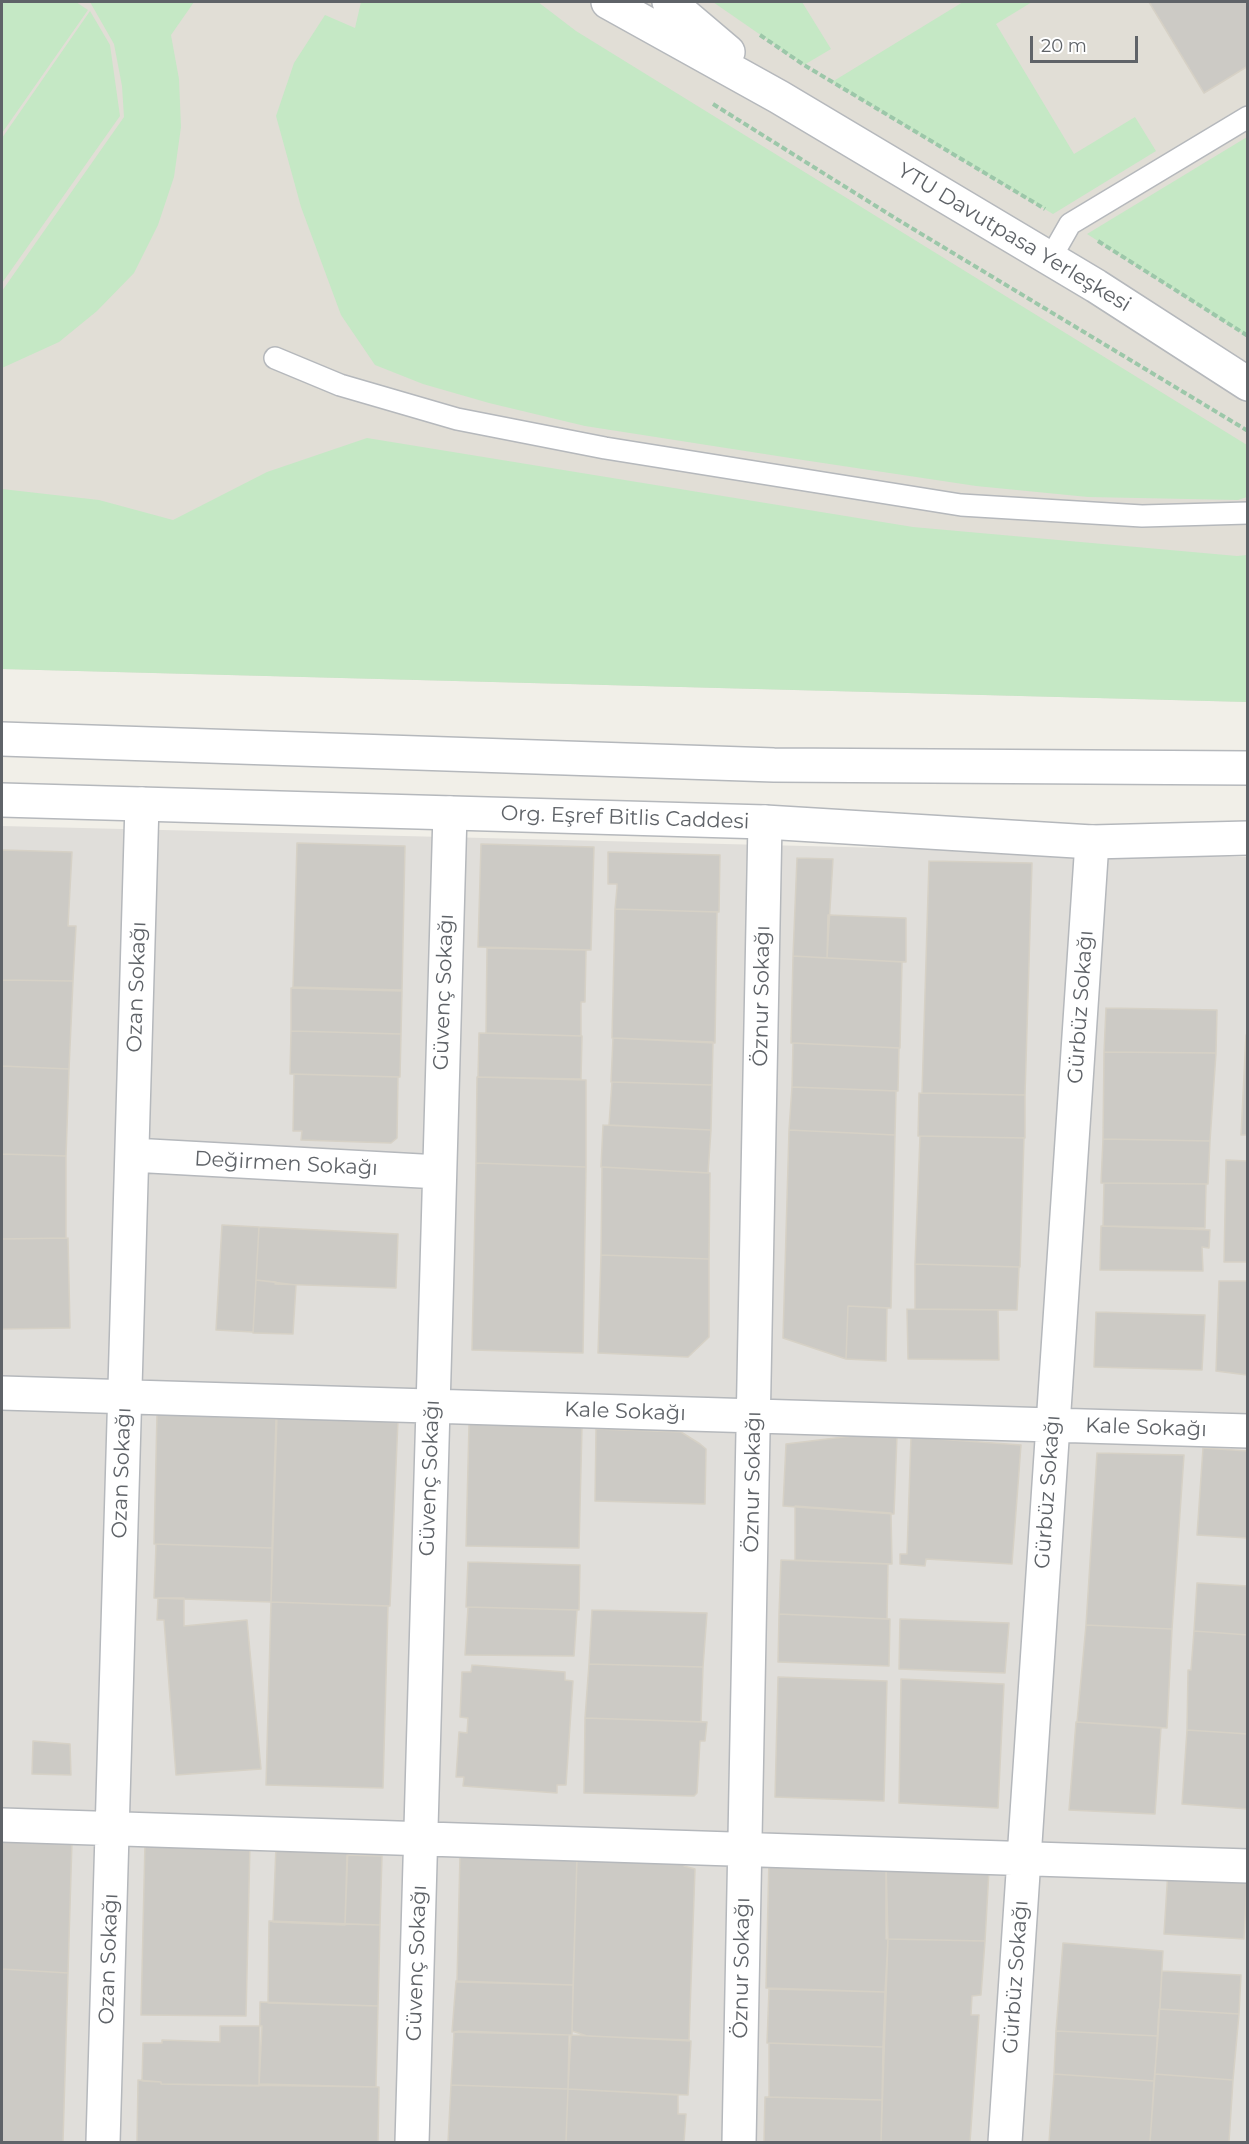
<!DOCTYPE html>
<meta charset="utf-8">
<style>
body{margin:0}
#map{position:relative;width:1249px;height:2144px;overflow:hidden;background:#f1efe8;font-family:Montserrat,sans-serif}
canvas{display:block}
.frame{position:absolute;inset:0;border:3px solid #5f6368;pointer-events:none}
.scale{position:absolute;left:1030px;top:36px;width:108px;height:27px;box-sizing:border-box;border:3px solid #5f6368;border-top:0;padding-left:8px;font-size:18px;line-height:21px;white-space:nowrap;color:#5f6368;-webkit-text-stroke:4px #fff;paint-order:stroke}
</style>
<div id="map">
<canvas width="1249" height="2144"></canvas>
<div class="frame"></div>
<div class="scale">20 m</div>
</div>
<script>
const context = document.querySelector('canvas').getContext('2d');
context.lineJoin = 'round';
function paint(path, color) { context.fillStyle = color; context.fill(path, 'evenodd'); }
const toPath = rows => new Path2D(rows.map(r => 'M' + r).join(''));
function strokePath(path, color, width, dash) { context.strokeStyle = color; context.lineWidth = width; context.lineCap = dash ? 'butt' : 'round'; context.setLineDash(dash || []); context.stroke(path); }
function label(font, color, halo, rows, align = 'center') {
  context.font = font + ' Montserrat,sans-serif'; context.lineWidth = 5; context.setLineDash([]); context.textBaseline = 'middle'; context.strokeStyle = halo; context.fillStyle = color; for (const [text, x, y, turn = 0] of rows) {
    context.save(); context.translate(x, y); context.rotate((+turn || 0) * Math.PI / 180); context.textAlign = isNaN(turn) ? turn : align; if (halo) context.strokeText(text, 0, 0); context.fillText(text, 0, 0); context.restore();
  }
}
paint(toPath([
 [2,826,1247,857,1247,2142,2,2142]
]), '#e0deda');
paint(toPath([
 [2,2,1247,2,1247,702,2,669]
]), '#e1ded6');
paint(toPath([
 [2,2,76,2,88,10,2,133],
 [90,2,194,2,171,35,179,79,181,127,174,177,158,225,134,273,97,311,59,342,2,368,2,291,124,117,122,86,114,44],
 [361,2,538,2,576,31,1247,445,1247,497,1238,500,1088,497,976,486,803,460,585,426,489,403,423,384,375,365,341,315,301,207,276,116,294,63,325,15,355,28],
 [713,2,802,2,831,49,804,65],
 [963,2,1032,2,996,24,1074,154,1135,117,1156,151,1053,214,832,82],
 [90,11,110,45,120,116,2,283,2,138],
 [1247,137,1247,336,1087,234],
 [367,438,913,527,1237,556,1247,555,1247,702,2,669,2,489,99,500,173,520,267,472]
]), '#c5e8c5');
const building = toPath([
 [1149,2,1248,2,1248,66,1204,93,1149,2],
 [297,843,405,846,402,990,293,987,297,843],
 [481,844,594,847,591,950,478,947,481,844],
 [2,850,72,852,68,926,76,926,73,981,2,980,2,850],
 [608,852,720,855,719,912,615,909,617,888,617,884,608,884,608,852],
 [797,858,833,859,827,958,793,956,797,858],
 [929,861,1032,863,1025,1095,922,1093,929,861],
 [615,909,717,912,715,1043,612,1038,615,909],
 [828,915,906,918,906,962,827,958,828,915],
 [487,948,586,950,585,1002,581,1002,581,1036,486,1033,487,948],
 [793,956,902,962,900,1048,791,1043,793,956],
 [2,980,73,981,69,1069,2,1066,2,980],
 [291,988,402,991,401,1034,291,1031,291,988],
 [1106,1008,1217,1010,1216,1053,1104,1052,1106,1008],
 [291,1031,401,1034,400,1077,290,1074,291,1031],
 [479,1033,582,1036,581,1079,478,1077,479,1033],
 [1246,1035,1248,1035,1248,1135,1241,1135,1246,1035],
 [613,1038,713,1042,712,1085,611,1082,613,1038],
 [793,1043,899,1048,898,1091,792,1087,793,1043],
 [1104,1052,1216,1053,1210,1141,1103,1139,1104,1052],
 [2,1066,69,1069,66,1156,2,1154,2,1066],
 [294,1074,398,1077,397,1138,391,1143,301,1140,302,1131,293,1131,294,1074],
 [477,1077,586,1080,586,1167,476,1163,477,1077],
 [612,1082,712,1085,711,1130,609,1125,612,1082],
 [792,1087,896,1091,895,1135,789,1130,792,1087],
 [919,1093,1025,1095,1025,1138,918,1136,919,1093],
 [603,1125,711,1130,708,1173,601,1167,603,1125],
 [789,1130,895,1135,891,1308,848,1306,846,1359,783,1338,789,1130],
 [920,1136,1024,1138,1020,1267,915,1264,920,1136],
 [1103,1139,1210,1141,1208,1184,1101,1183,1103,1139],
 [2,1154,66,1156,66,1238,2,1239,2,1154],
 [1226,1160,1248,1161,1248,1262,1224,1262,1226,1160],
 [476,1163,586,1167,583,1353,472,1350,476,1163],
 [602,1167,710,1173,709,1259,601,1255,602,1167],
 [1104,1183,1206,1184,1205,1228,1103,1226,1104,1183],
 [222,1225,259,1227,253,1332,216,1330,222,1225],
 [1101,1226,1210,1230,1209,1248,1202,1247,1203,1271,1100,1270,1101,1226],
 [259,1227,398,1234,396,1288,275,1284,276,1282,256,1280,259,1227],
 [68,1238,70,1328,2,1329,2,1239,68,1238],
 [601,1255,709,1259,709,1337,688,1357,598,1353,601,1255],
 [915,1264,1019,1267,1017,1310,915,1309,915,1264],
 [256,1280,296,1285,293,1334,253,1333,256,1280],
 [1219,1281,1248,1281,1247,1375,1216,1371,1219,1281],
 [848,1306,887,1308,886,1361,846,1359,848,1306],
 [907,1309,998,1310,999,1360,908,1359,907,1309],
 [1096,1312,1205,1315,1202,1370,1094,1367,1096,1312],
 [157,1414,276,1419,272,1548,154,1544,157,1414],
 [277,1416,398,1420,390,1606,271,1602,277,1416],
 [469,1424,582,1427,579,1548,466,1546,469,1424],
 [596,1429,681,1432,700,1444,706,1449,705,1504,595,1501,596,1429],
 [860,1435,897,1436,894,1514,783,1506,786,1444,860,1435],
 [911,1437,1021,1445,1012,1564,926,1559,925,1566,900,1564,900,1554,907,1554,911,1437],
 [1203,1448,1248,1451,1248,1538,1197,1535,1203,1448],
 [1097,1453,1184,1455,1172,1629,1086,1625,1097,1453],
 [795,1506,891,1513,892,1564,795,1560,795,1506],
 [156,1544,272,1548,271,1602,154,1598,156,1544],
 [781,1560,888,1564,887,1619,779,1614,781,1560],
 [468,1562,580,1565,579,1610,466,1607,468,1562],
 [1197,1583,1248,1586,1248,1635,1194,1631,1197,1583],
 [158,1598,184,1598,184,1626,247,1620,261,1769,176,1775,164,1620,157,1620,158,1598],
 [271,1602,388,1606,383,1788,266,1785,271,1602],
 [468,1607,577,1610,574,1656,465,1655,468,1607],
 [592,1610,707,1613,703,1667,589,1664,592,1610],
 [779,1614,890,1619,889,1666,778,1662,779,1614],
 [900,1619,1009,1623,1005,1673,899,1669,900,1619],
 [1086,1625,1172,1629,1167,1728,1077,1722,1086,1625],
 [1194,1631,1248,1635,1248,1734,1187,1730,1188,1670,1191,1670,1194,1631],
 [589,1664,703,1667,701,1722,585,1718,589,1664],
 [472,1665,565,1672,565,1680,573,1681,566,1785,557,1785,557,1793,463,1786,464,1777,456,1777,459,1732,467,1733,468,1718,460,1717,462,1672,471,1672,472,1665],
 [778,1677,887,1681,884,1801,775,1797,778,1677],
 [901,1679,1004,1684,998,1808,899,1803,901,1679],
 [585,1718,707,1722,705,1741,700,1741,697,1793,694,1796,584,1793,585,1718],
 [1076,1722,1161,1728,1155,1814,1069,1810,1076,1722],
 [1187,1730,1248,1734,1248,1809,1182,1804,1187,1730],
 [33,1741,70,1744,71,1775,32,1774,33,1741],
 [2,1840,72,1841,68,1973,2,1969,2,1840],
 [145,1842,250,1844,246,2016,141,2015,145,1842],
 [276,1846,348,1847,345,1925,273,1922,276,1846],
 [460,1854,577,1857,573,1985,457,1982,460,1854],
 [347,1855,382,1856,380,1925,345,1924,347,1855],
 [577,1857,684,1859,684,1866,695,1869,689,2040,587,2036,572,2031,577,1857],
 [769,1858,886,1862,888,1939,885,1992,766,1988,769,1858],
 [886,1868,989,1870,985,1941,886,1939,886,1868],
 [1168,1870,1247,1882,1244,1939,1164,1934,1168,1870],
 [269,1921,380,1925,378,2006,268,2003,269,1921],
 [888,1939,985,1941,981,1995,972,1996,971,2015,979,2015,970,2142,881,2142,888,1939],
 [1063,1943,1163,1951,1158,2036,1056,2031,1063,1943],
 [2,1969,68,1973,63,2142,2,2142,2,1969],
 [1162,1971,1241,1975,1239,2014,1160,2009,1162,1971],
 [456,1981,573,1985,572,2035,452,2032,456,1981],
 [769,1989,885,1992,883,2047,767,2043,769,1989],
 [260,2002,378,2006,376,2087,259,2084,260,2002],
 [1159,2009,1239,2014,1233,2080,1155,2074,1159,2009],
 [220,2026,262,2026,259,2086,161,2084,161,2082,142,2081,143,2043,162,2043,162,2040,220,2042,220,2026],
 [460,2031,569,2035,568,2089,451,2085,454,2032,460,2031],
 [1056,2031,1158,2036,1154,2081,1054,2074,1056,2031],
 [571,2035,691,2041,688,2095,568,2089,571,2035],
 [769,2043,883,2047,882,2100,769,2097,769,2043],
 [1054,2074,1154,2081,1150,2142,1049,2142,1054,2074],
 [1155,2074,1233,2080,1229,2142,1150,2142,1155,2074],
 [138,2080,161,2082,161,2084,379,2087,378,2142,137,2142,138,2080],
 [451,2085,568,2089,566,2142,448,2142,451,2085],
 [568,2089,678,2095,678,2114,686,2114,684,2142,566,2142,568,2089],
 [765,2097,882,2100,881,2142,764,2142,765,2097]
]);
paint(building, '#cccac5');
strokePath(building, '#d6d1c6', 1.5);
const service = toPath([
 [1050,259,1070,224,1248,117],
 [275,358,340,385,457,419,605,448,961,505,1142,516,1248,513]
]);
const minor = toPath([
 [608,2,779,97,1096,286,1248,384],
 [669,2,728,52],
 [132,1155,439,1172],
 [2,1393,1248,1431],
 [2,1825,1248,1866],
 [103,2142,142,804],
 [412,2142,450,813],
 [739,2142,765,822],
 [1005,2142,1092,842]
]);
const tertiary = toPath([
 [2,739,774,765,1248,768],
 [2,800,765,822,1092,842,1248,838]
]);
strokePath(service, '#b5b8bc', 24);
strokePath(minor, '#b5b8bc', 36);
strokePath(tertiary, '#b5b8bc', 36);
strokePath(toPath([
 [760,35,804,65,1045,209],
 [713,104,895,218,1248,431],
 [1098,241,1248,336]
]), '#9cc7a9', 4, [6, 3]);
strokePath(service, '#fff', 21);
strokePath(minor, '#fff', 33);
strokePath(tertiary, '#fff', 33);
label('21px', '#5f6368', '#fff', [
 ["YTU Davutpasa Yerleşkesi",1014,238,31],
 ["Org. Eşref Bitlis Caddesi",625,818,2],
 ["Ozan Sokağı",137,987,-88],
 ["Güvenç Sokağı",444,992,-88],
 ["Öznur Sokağı",762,996,-89],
 ["Gürbüz Sokağı",1081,1007,-86],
 ["Değirmen Sokağı",286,1164,3],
 ["Kale Sokağı",625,1412,2],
 ["Kale Sokağı",1146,1428,2],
 ["Ozan Sokağı",122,1473,-88],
 ["Güvenç Sokağı",430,1478,-88],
 ["Öznur Sokağı",753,1482,-89],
 ["Gürbüz Sokağı",1048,1492,-86],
 ["Ozan Sokağı",109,1959,-88],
 ["Güvenç Sokağı",417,1963,-88],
 ["Öznur Sokağı",742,1968,-89],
 ["Gürbüz Sokağı",1016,1977,-86]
]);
</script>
